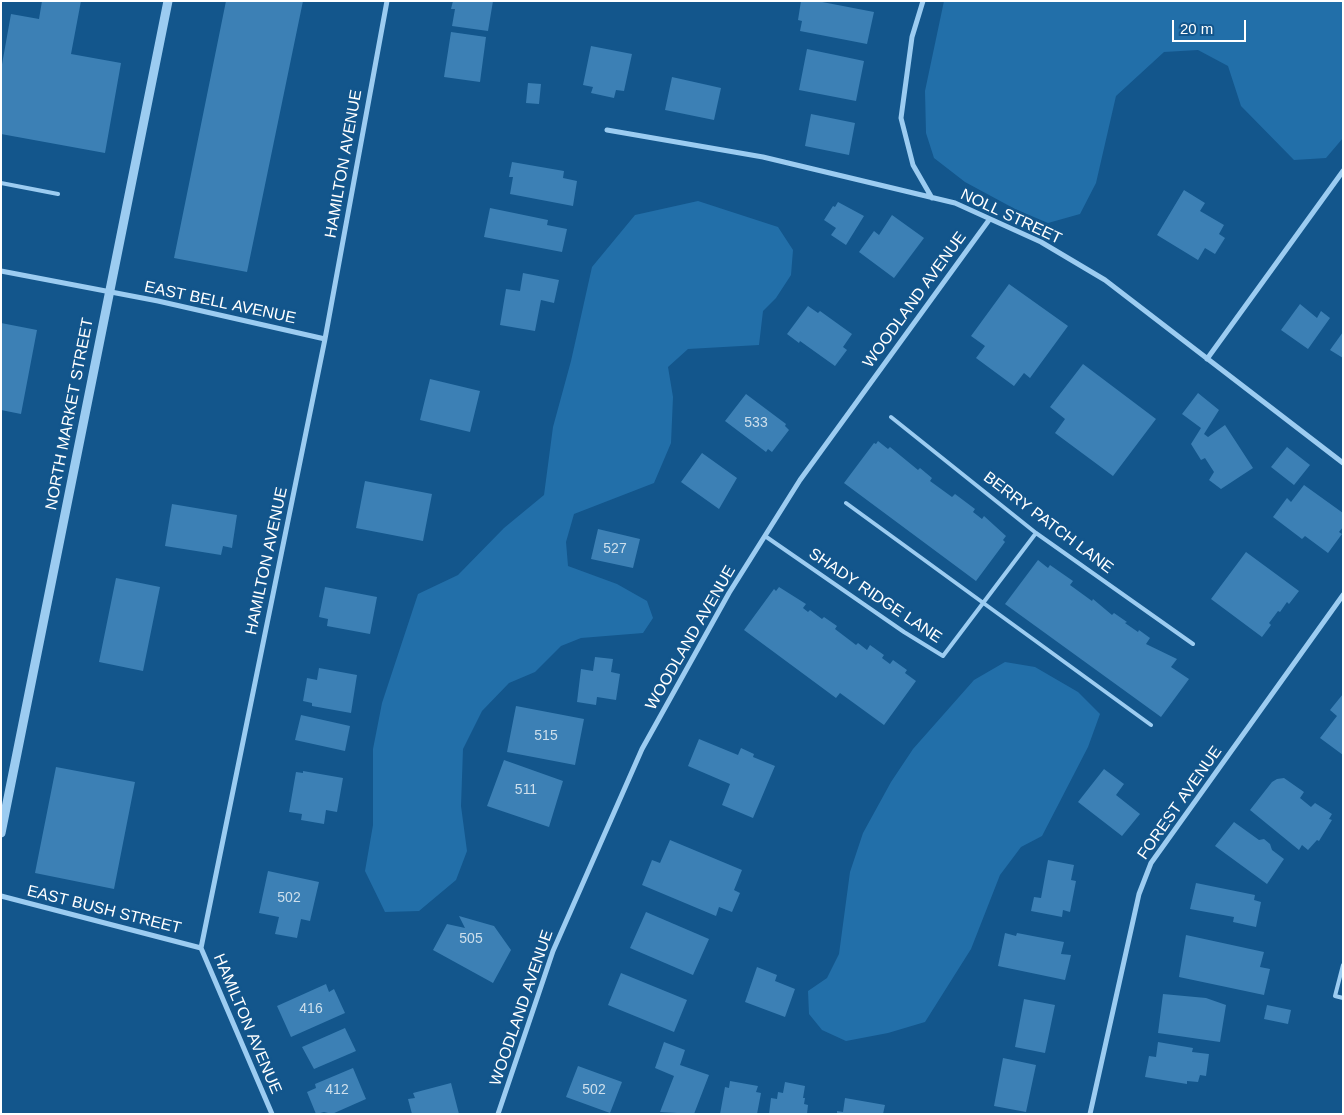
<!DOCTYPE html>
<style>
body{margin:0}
#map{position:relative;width:1344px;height:1115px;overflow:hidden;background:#13568c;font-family:Arial,sans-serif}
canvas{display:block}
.frame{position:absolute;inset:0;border:2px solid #fff;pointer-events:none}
.scale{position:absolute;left:1172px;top:20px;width:74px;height:22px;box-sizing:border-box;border:2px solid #fff;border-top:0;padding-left:6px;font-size:15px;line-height:18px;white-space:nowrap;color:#fff;-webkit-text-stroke:4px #13568c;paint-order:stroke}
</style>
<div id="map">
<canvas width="1344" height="1115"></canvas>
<div class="frame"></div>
<div class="scale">20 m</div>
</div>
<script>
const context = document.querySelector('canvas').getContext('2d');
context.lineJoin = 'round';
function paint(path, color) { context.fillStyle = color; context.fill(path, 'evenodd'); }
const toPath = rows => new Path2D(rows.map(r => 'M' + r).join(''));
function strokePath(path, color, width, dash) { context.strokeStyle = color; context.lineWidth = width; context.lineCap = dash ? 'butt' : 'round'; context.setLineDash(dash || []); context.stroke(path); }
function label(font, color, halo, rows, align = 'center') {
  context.font = font + ' Arial,sans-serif'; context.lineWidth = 5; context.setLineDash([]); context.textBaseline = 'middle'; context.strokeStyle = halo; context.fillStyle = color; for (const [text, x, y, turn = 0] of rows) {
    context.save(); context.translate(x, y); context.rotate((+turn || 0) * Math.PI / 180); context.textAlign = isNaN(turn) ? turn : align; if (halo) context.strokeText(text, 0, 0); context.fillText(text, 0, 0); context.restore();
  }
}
paint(toPath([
 [944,1,1343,1,1343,138,1326,158,1294,160,1241,106,1228,66,1198,50,1164,52,1116,96,1096,183,1080,214,1048,223,1015,209,965,182,934,158,926,133,925,91],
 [698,201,778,227,793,250,791,275,776,298,763,311,759,345,688,349,668,367,673,397,671,443,654,483,574,514,566,542,568,566,617,584,647,601,653,618,643,633,581,638,561,646,535,672,509,683,482,711,463,749,461,806,467,851,456,880,419,911,385,912,365,871,373,825,373,749,382,703,418,594,458,575,504,528,544,495,553,427,571,361,592,267,635,215],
 [1005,662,1035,667,1078,692,1100,714,1088,747,1042,836,1021,847,1000,875,971,949,925,1022,888,1033,846,1041,822,1030,809,1014,808,991,827,978,839,954,850,872,863,833,891,782,913,749,974,680]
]), '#226fa9');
paint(toPath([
 [42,1,81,1,71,54,121,63,105,153,1,134,1,70,11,14,39,19],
 [226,1,303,1,247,272,174,258],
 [453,1,493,1,488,31,452,26,455,9,451,9],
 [801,1,817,1,874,12,867,44,800,31,802,21,798,20],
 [451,32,486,37,480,82,444,77],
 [591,46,632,54,624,91,616,90,614,98,591,93,593,87,583,85],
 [807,49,864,61,856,101,799,90],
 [672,77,721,88,714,120,665,110],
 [528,83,541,84,539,104,526,103],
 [811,114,855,123,849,155,805,146],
 [512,162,564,171,563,178,577,181,573,206,510,194,513,177,509,177],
 [1184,190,1205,203,1200,211,1224,225,1219,234,1225,238,1215,254,1205,248,1198,260,1157,235],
 [838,202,864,216,846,245,831,235,836,228,824,220,833,206,835,207],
 [490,208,548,220,547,225,567,229,562,252,484,237],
 [892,215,924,238,894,278,859,252,874,231,879,235],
 [523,273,559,280,554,303,541,300,535,331,500,325,506,289,520,291],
 [1009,284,1068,326,1030,378,1024,373,1014,386,976,358,985,346,971,336],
 [1300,304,1317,318,1321,311,1330,318,1308,349,1281,330],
 [808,306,818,313,820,311,852,334,843,347,847,350,835,366,800,341,799,343,787,334],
 [1,323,37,330,21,414,1,410],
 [1343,332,1343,358,1330,350],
 [1083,364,1156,419,1113,476,1055,433,1065,419,1050,407],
 [430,379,480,391,470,432,420,420],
 [1198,393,1219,410,1204,434,1208,437,1225,425,1253,468,1221,489,1209,480,1214,472,1205,458,1201,460,1191,444,1201,428,1182,414],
 [746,394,786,424,785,426,789,430,772,452,768,449,766,452,725,421],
 [878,441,888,449,890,447,918,470,920,468,932,478,930,481,952,497,955,494,975,509,973,512,982,519,984,516,1006,536,1003,540,1005,542,976,581,844,483,874,443,876,444],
 [1287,447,1310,465,1294,485,1271,467],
 [702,453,737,478,719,509,681,482],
 [365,481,432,494,423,541,356,528],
 [1304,485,1343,513,1343,527,1339,532,1342,534,1328,553,1305,536,1302,539,1273,517,1287,498,1291,502],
 [172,504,237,515,232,548,223,546,221,555,165,546],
 [598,529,640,539,633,568,591,559],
 [1246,552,1299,591,1289,604,1287,602,1280,612,1278,611,1269,623,1271,625,1262,637,1211,599],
 [1038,560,1048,568,1050,565,1073,581,1070,585,1092,601,1093,599,1112,615,1114,613,1127,622,1125,623,1138,632,1139,630,1150,638,1146,644,1177,659,1171,667,1189,679,1161,717,1005,604],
 [116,578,160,587,143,671,99,662],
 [325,587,377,597,370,634,327,626,328,619,319,617],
 [779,587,806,604,803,608,808,612,810,610,822,619,824,617,837,626,835,629,856,645,858,643,867,650,870,645,884,655,882,658,890,664,893,660,907,670,905,673,916,681,884,725,840,693,836,698,744,630,774,589,776,591],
 [595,657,613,659,611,672,620,674,616,700,597,697,596,705,577,702,581,669,593,671],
 [319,668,357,675,351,713,312,706,312,703,303,701,307,678,317,680],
 [1343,694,1343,755,1320,738,1337,716,1330,710],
 [516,706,584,719,575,765,507,752],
 [301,715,350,726,345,751,295,740],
 [699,739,738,755,741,748,754,754,753,757,775,766,753,818,722,805,730,784,688,766],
 [504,760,563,781,549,827,487,806],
 [56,767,135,782,114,889,35,873],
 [1104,769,1124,784,1116,795,1140,814,1122,836,1078,802],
 [303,771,343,778,337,812,326,810,324,824,301,820,302,814,289,812,296,772,303,773],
 [1284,778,1304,792,1300,798,1311,807,1315,803,1332,814,1329,819,1332,820,1319,841,1317,840,1308,850,1302,845,1299,850,1250,810,1272,782,1277,779],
 [1234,822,1259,840,1264,839,1270,844,1272,850,1284,859,1267,884,1215,846],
 [670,840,742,870,734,890,740,893,732,912,719,907,716,916,642,885,652,860,660,863],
 [1048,860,1074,865,1071,880,1076,881,1070,912,1063,910,1062,917,1031,911,1034,897,1041,898],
 [268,871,319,882,310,921,301,919,297,938,275,934,279,917,259,913],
 [1196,883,1255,895,1254,900,1261,902,1256,927,1233,922,1234,917,1190,909],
 [646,912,709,939,693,975,630,948],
 [459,916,494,926,511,950,493,983,433,950,447,924,465,928],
 [1005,933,1016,936,1017,933,1064,942,1061,954,1071,955,1065,980,998,966],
 [1186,935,1264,952,1260,967,1270,969,1264,995,1179,977],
 [757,967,777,975,775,981,795,989,785,1017,745,1002],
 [621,973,687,1000,674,1032,608,1005],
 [326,984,329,992,334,989,345,1013,291,1037,277,1006],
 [1163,994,1206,998,1226,1005,1220,1042,1158,1033],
 [1024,999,1055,1005,1045,1053,1015,1047],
 [1267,1005,1291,1010,1288,1024,1264,1019],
 [345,1028,356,1051,314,1069,302,1047],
 [664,1042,685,1050,680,1065,709,1075,694,1114,660,1112,674,1076,655,1068],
 [1158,1042,1193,1048,1192,1052,1209,1054,1206,1076,1200,1075,1198,1082,1187,1081,1187,1084,1145,1077,1149,1056,1156,1057],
 [1003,1058,1036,1065,1026,1112,994,1106],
 [578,1066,622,1082,610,1113,566,1097],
 [353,1068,366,1099,332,1114,324,1112,316,1114,307,1092,316,1088,315,1084],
 [730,1081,758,1086,756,1092,761,1093,757,1114,720,1114,725,1087,729,1088],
 [785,1082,805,1086,803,1098,805,1098,804,1104,808,1105,807,1114,769,1114,771,1098,777,1099,778,1092,783,1093],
 [451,1083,459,1114,412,1114,408,1099,415,1098,413,1093],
 [845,1098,885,1105,883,1114,837,1114,837,1111,843,1112]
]), '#3c80b5');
strokePath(toPath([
 [1,183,58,194],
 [891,417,1036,533,1193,644],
 [846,503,1151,725],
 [765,536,904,632,943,656,1036,533],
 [1343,965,1335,996,1343,998]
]), '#9cccf1', 4);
strokePath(toPath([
 [923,1,912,37,901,118,913,165,932,198],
 [607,130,763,157,955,203,1041,242,1105,280,1343,463],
 [1,271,158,301,325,339],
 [1207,359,1343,171],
 [1,896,201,948],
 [272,1114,201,948,325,339,387,1],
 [498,1114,553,951,642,749,729,593,800,480,989,220],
 [1090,1114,1139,894,1151,863,1343,595]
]), '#9cccf1', 5);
strokePath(toPath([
 [1,833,168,1]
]), '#9cccf1', 9);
label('14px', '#cedfec', null, [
 ["533",756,423],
 ["527",615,549],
 ["515",546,736],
 ["511",526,790],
 ["502",289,898],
 ["505",471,939],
 ["416",311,1009],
 ["412",337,1090],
 ["502",594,1090]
]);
label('16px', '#fff', '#13568c', [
 ["HAMILTON AVENUE",344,164,-80],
 ["NOLL STREET",1011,217,25],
 ["WOODLAND AVENUE",915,300,-54],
 ["EAST BELL AVENUE",220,303,12],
 ["NORTH MARKET STREET",70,414,-79],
 ["BERRY PATCH LANE",1048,523,37],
 ["HAMILTON AVENUE",267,561,-78],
 ["SHADY RIDGE LANE",875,596,34],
 ["WOODLAND AVENUE",691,638,-60],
 ["FOREST AVENUE",1180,803,-55],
 ["EAST BUSH STREET",104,910,14],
 ["WOODLAND AVENUE",522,1008,-71],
 ["HAMILTON AVENUE",247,1024,67]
]);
</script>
